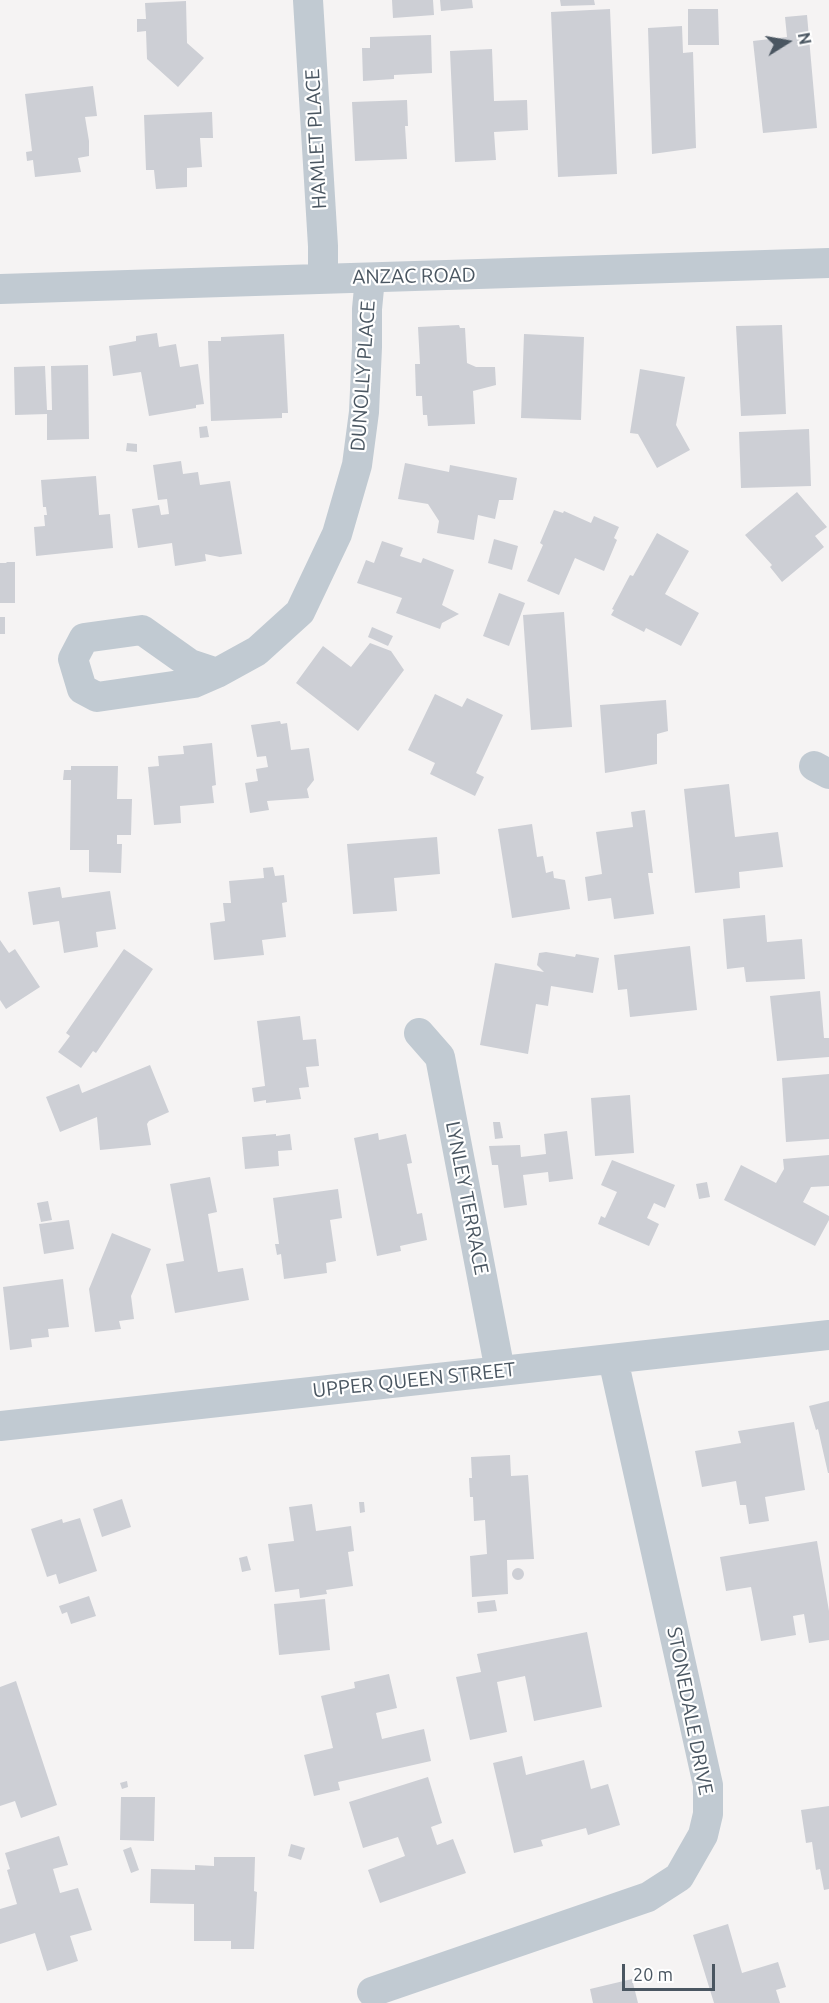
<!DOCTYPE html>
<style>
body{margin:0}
#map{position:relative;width:829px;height:2003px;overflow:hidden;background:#f5f3f3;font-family:Ubuntu,sans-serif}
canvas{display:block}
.north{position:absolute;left:757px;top:12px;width:60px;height:60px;-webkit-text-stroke:4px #fff;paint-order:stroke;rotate:79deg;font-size:16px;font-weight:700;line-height:24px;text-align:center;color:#4a5661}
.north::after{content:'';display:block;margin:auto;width:21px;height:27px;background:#4a5661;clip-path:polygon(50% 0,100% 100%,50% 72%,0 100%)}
.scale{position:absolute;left:622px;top:1964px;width:93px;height:27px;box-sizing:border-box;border:3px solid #4a5661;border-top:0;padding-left:8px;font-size:18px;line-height:21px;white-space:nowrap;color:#4a5661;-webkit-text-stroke:4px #fff;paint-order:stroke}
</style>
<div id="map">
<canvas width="829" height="2003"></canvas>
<div class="north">N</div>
<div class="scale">20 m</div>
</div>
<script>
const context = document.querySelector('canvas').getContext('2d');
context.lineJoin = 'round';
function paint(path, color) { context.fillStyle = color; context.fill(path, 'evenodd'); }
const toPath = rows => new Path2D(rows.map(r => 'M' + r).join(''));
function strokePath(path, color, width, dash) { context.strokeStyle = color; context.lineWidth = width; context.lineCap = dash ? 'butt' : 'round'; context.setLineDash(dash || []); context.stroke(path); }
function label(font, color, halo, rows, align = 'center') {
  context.font = font + ' Ubuntu,sans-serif'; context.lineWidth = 4.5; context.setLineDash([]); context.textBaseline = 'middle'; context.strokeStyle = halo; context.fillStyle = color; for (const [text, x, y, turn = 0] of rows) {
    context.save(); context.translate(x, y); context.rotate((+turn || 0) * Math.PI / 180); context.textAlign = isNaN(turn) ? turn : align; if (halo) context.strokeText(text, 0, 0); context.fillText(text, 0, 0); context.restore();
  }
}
paint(toPath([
 [392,0,433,0,434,15,393,18],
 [440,0,472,0,473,8,441,11],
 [560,0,594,0,595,5,561,6],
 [186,1,187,43,204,58,178,87,147,59,146,31,137,32,137,19,146,19,145,3],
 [610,9,617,174,558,177,551,12],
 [688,9,718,9,719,45,688,45],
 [807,15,817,128,763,133,753,41,787,37,785,17],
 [682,26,683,53,693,52,696,148,652,154,648,28],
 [431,35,432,73,394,75,394,79,363,81,362,48,370,48,370,37],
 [492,49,494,101,527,100,528,130,494,132,496,160,455,162,450,51],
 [93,86,97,116,85,117,89,141,89,156,78,158,81,172,35,177,33,160,27,161,26,152,32,151,25,94],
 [407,100,408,126,405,126,407,159,355,161,352,102],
 [212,112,213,138,200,138,202,167,187,168,187,187,156,189,154,170,146,170,144,115],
 [459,325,460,328,465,328,467,363,476,367,495,367,496,385,473,391,475,424,428,426,427,415,423,415,422,396,416,396,415,364,420,364,418,327],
 [782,325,786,414,741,416,736,326],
 [157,333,159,347,176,344,180,367,198,364,204,404,196,405,196,408,149,416,141,372,113,376,109,346,136,341,136,336],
 [284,334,288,413,282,413,282,418,211,421,208,341,221,341,221,337],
 [524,334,584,337,581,420,521,418],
 [88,365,89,439,47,440,47,414,15,415,14,367,45,366,47,410,52,410,51,366],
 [640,369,685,377,676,425,690,450,657,468,638,434,630,433],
 [207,426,209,437,200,438,199,427],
 [809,429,811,486,741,488,739,432],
 [127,443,137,444,137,452,126,451],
 [181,461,183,474,198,472,200,485,230,481,242,554,220,557,205,554,206,561,175,566,172,543,138,548,132,509,159,505,161,515,169,514,167,499,158,500,153,465],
 [405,463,449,472,450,465,517,478,513,500,499,500,495,519,478,515,474,540,437,533,439,521,428,504,398,499],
 [96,476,99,515,110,514,113,548,36,556,34,527,45,526,44,515,47,515,46,507,43,507,41,480],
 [797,492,827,527,815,536,824,547,782,582,770,567,772,565,745,535],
 [554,510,563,513,564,511,591,523,594,516,619,527,614,538,617,540,604,571,575,558,559,595,527,581,543,545,540,543],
 [657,533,689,551,665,594,699,613,681,646,646,628,644,632,611,615,614,610,612,609,630,575,633,576],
 [494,539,518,546,512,570,488,563],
 [382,541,403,548,400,556,421,563,423,558,454,570,442,605,459,614,442,623,440,629,396,613,402,598,357,583,366,560,374,563],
 [6,562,15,562,15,603,0,603,0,563,7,563],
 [499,593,525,603,509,646,483,636],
 [564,612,572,727,531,730,523,615],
 [0,617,5,617,5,634,0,634],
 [372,627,393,636,388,646,368,637],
 [370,643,391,651,404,670,358,731,296,683,323,646,351,667],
 [435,694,462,707,467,698,503,715,476,773,484,777,475,796,430,774,435,763,408,750],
 [666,700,668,731,657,734,657,764,605,773,600,705],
 [280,721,281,724,287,723,291,750,309,748,314,780,307,789,309,798,267,801,269,810,250,813,245,783,258,781,256,769,268,767,266,756,257,757,251,725],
 [212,743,216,785,212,786,214,803,180,806,181,823,154,825,148,767,159,766,158,756,184,754,183,746],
 [71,766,118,766,117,799,132,799,131,835,117,835,117,844,122,844,121,873,89,872,89,850,70,850,71,780,63,780,64,770,71,770],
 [729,784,735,837,778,832,783,867,739,872,740,888,695,893,684,789],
 [645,810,653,873,648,873,654,914,614,919,611,898,588,901,585,877,602,874,596,832,633,827,631,812],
 [532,824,537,857,543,856,546,873,553,871,554,878,565,880,570,909,512,918,498,829],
 [437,837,440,874,394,878,397,911,353,914,347,844],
 [273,867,275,876,284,875,287,902,282,903,286,937,262,940,264,955,214,960,210,923,225,921,223,903,231,903,229,881,264,878,263,868],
 [60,887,62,898,110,891,116,929,96,932,98,947,64,953,59,921,33,925,28,892],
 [765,915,767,942,802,939,805,979,746,982,744,967,727,969,723,919],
 [0,940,9,953,15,949,40,987,6,1009,0,1000],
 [690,946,697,1010,630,1017,627,989,618,990,614,955],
 [124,949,153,969,96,1053,93,1051,81,1068,58,1052,70,1036,66,1033],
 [546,952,575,957,576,954,599,958,593,993,551,986,548,1006,536,1004,528,1054,480,1045,495,963,544,972,537,965,539,953],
 [820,991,824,1038,829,1038,829,1057,777,1061,770,996],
 [300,1016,303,1040,316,1039,319,1066,306,1067,309,1087,299,1088,301,1099,266,1103,266,1100,254,1102,252,1088,265,1086,257,1021],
 [150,1065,169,1112,149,1121,147,1124,151,1145,100,1150,97,1117,60,1132,46,1097,79,1084,82,1093],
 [829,1074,829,1139,786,1142,782,1078],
 [630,1095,634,1153,595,1156,591,1098],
 [493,1122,500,1122,503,1138,495,1139],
 [567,1131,573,1179,549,1182,548,1172,523,1175,527,1205,504,1208,498,1165,492,1165,489,1146,520,1145,521,1157,546,1154,544,1134],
 [378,1133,379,1140,406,1134,412,1163,407,1164,417,1214,422,1213,427,1240,400,1246,401,1251,377,1256,354,1138],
 [276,1134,276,1136,290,1134,292,1150,278,1151,279,1166,245,1169,242,1137],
 [829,1155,829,1186,811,1187,803,1202,829,1216,829,1220,815,1246,724,1200,741,1165,776,1183,784,1169,783,1159],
 [612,1160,675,1185,665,1208,654,1203,647,1218,659,1224,649,1246,598,1224,601,1216,605,1218,617,1192,601,1185],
 [210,1177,217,1212,208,1214,218,1272,243,1268,249,1300,175,1313,166,1264,184,1261,170,1184],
 [707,1182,710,1197,699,1199,696,1184],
 [338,1189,342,1218,330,1220,336,1261,326,1263,327,1273,284,1279,281,1254,277,1255,275,1244,279,1244,273,1198],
 [48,1201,52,1220,41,1222,37,1203],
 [69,1220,74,1249,44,1254,39,1224],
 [112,1233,151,1249,131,1296,134,1319,119,1321,121,1329,95,1332,89,1289],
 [63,1279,69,1327,48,1329,49,1337,31,1339,32,1347,10,1350,3,1287],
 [829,1401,829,1473,828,1473,818,1429,816,1430,809,1406],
 [794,1422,805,1490,765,1497,769,1521,749,1524,746,1505,740,1505,736,1481,702,1487,695,1451,741,1443,738,1431],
 [510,1455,511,1476,528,1475,534,1559,507,1560,508,1594,472,1597,470,1556,487,1554,485,1520,474,1521,473,1497,470,1497,469,1478,472,1478,471,1457],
 [122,1499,131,1527,102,1537,93,1509],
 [359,1502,364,1502,365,1512,360,1513],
 [312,1504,316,1531,351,1526,354,1551,348,1552,353,1586,326,1590,327,1594,300,1598,299,1589,275,1592,268,1544,294,1541,289,1507],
 [80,1518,97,1571,59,1584,56,1574,47,1577,31,1529,62,1519,63,1523],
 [817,1541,829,1611,829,1640,809,1643,804,1614,793,1616,796,1635,761,1641,751,1587,726,1591,720,1557],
 [247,1556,251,1570,242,1572,239,1558],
 '512 1574a6 6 0 1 1 12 0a6 6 0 1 1-12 0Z',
 [89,1596,96,1616,71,1624,67,1612,62,1614,59,1606],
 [325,1599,330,1650,279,1655,274,1604],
 [495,1600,497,1611,478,1613,477,1602],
 [587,1632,602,1707,534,1721,525,1676,497,1682,507,1732,470,1740,456,1677,481,1672,477,1654],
 [389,1674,397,1708,376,1713,382,1739,424,1729,431,1761,338,1782,340,1790,314,1796,304,1755,333,1748,321,1696,355,1688,354,1682],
 [16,1681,57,1805,21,1818,15,1801,0,1806,0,1687],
 [522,1756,526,1775,584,1760,591,1789,608,1784,620,1825,588,1835,586,1828,541,1840,543,1846,514,1853,493,1763],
 [428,1777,442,1823,431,1827,437,1845,453,1839,466,1873,380,1903,368,1870,405,1856,398,1837,363,1848,349,1802],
 [127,1781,128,1787,122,1789,120,1783],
 [121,1797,155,1797,154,1841,120,1840],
 [829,1806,829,1889,824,1890,820,1869,816,1870,812,1842,806,1843,801,1810],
 [59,1836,68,1865,53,1869,60,1893,78,1888,92,1930,70,1936,78,1961,47,1971,35,1933,0,1944,0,1909,17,1904,7,1870,10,1869,5,1853],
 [291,1844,305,1848,301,1860,288,1856],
 [131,1847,139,1870,131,1873,123,1850],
 [214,1857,255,1857,254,1891,257,1892,254,1949,231,1949,231,1941,194,1941,194,1904,150,1903,151,1869,195,1870,195,1865,214,1866],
 [728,1924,742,1973,778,1962,786,1987,776,1990,780,2003,714,2003,693,1935],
 [632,1979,638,2003,593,2003,590,1989]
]), '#cdcfd5');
strokePath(toPath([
 [308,0,323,246,323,278],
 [0,289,829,263],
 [217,673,190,664,142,630,84,638,73,659,82,689,97,697,194,683,217,673,257,651,300,612,337,534,357,465,364,412,367,347,367,309,370,278],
 [814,766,829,774],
 [419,1033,440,1057,500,1371],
 [0,1426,829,1335],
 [372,1992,648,1897,679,1877,703,1835,708,1814,708,1785,613,1359]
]), '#c1cad2', 30);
label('20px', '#4a5661', '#fff', [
 ["HAMLET PLACE",316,139,-93],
 ["ANZAC ROAD",414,276,-1],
 ["DUNOLLY PLACE",363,376,-86],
 ["LYNLEY TERRACE",467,1198,79],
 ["UPPER QUEEN STREET",414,1380,-6],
 ["STONEDALE DRIVE",690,1711,79]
]);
</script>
